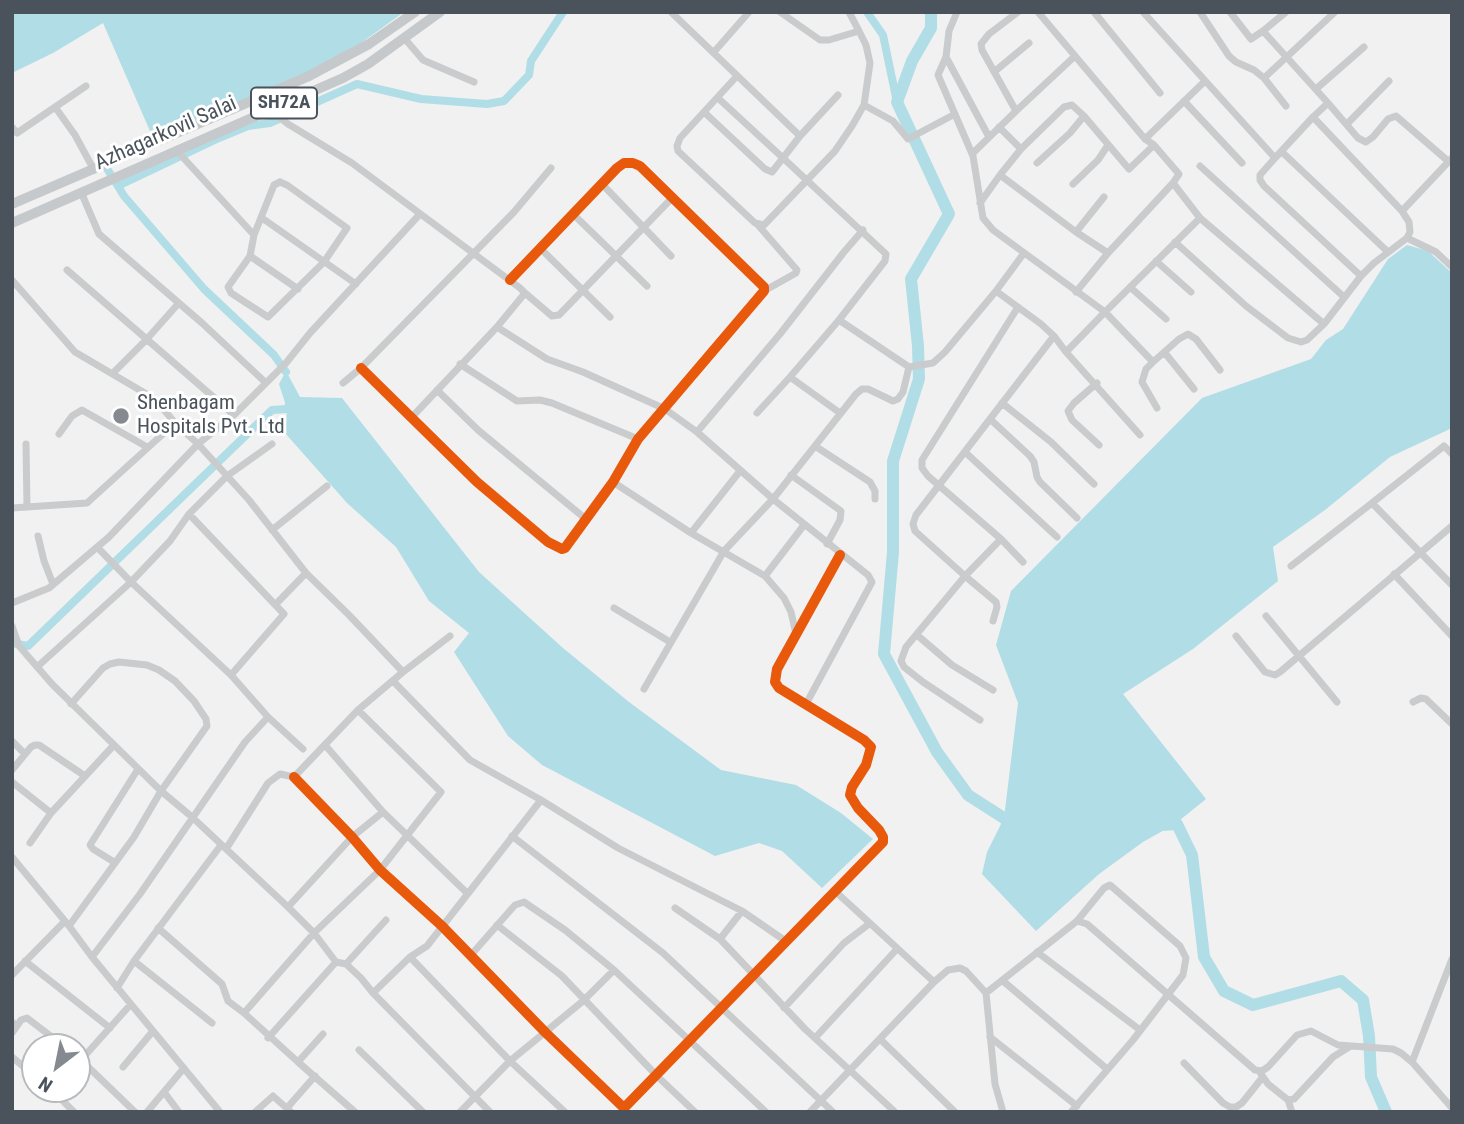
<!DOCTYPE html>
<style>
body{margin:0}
#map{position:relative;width:1464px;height:1124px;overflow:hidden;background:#f1f1f1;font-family:"Roboto Condensed",sans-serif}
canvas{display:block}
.frame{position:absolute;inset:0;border:14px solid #4a535b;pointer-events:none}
.north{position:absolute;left:21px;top:1033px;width:70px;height:70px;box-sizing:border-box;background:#fff;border:2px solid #b7babd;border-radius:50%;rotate:212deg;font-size:19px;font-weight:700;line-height:28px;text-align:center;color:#4a535b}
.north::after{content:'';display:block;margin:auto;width:24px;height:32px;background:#848a90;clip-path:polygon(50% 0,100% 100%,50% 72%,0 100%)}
</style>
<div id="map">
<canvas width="1464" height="1124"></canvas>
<div class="frame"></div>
<div class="north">N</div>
</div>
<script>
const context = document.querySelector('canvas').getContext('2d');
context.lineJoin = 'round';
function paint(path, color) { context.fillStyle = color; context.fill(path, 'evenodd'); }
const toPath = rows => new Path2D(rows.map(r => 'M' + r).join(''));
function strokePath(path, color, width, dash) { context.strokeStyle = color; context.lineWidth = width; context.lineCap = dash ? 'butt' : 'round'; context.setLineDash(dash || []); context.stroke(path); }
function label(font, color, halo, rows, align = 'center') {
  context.font = font + ' "Roboto Condensed",sans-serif'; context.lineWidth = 6; context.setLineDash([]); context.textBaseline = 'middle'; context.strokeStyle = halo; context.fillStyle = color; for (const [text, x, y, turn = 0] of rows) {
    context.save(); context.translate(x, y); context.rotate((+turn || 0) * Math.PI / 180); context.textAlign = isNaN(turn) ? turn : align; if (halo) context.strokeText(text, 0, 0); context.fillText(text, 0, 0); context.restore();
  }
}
paint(toPath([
 [12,12,404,12,361,43,309,72,153,138,103,23,53,53,12,73],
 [1407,245,1428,251,1452,273,1452,428,1390,457,1325,510,1273,547,1278,581,1193,649,1123,694,1206,799,1175,824,1143,842,1099,874,1036,931,982,874,987,852,1004,818,1018,703,996,645,1011,591,1202,398,1311,359,1326,340,1343,329,1388,259],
 [286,371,300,397,342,398,479,572,563,648,629,702,721,770,796,785,841,813,873,839,822,888,782,851,759,843,715,856,542,765,508,736,454,652,469,633,429,601,396,547,347,503,285,433,287,409,279,384]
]), '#b1dde6');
strokePath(toPath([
 [867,12,883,35,897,102],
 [103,162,124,196,204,289,274,355,286,372],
 [118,186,219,138,248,126,270,123,357,84,421,99,487,104,504,101,529,75,531,61,563,12],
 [12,643,28,646,272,410,287,409,290,402]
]), '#b1dde6', 8);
strokePath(toPath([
 [931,12,931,28,912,61,897,102,949,214,911,279,918,346,919,379,893,461,893,552,884,654,937,752,968,795,1010,822,1019,823],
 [1160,825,1177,824,1192,855,1204,957,1224,991,1253,1005,1341,981,1363,1000,1369,1036,1371,1077,1386,1112]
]), '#b1dde6', 12);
strokePath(toPath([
 [671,12,800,136,783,158,886,254,885,261,839,320,909,367],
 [849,12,859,31],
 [957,12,949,31,946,57,938,75,973,156,983,218,993,230,1105,312,1200,218],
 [1038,12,1145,139,1154,145],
 [1094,12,1160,93],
 [1143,12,1275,158,1313,117,1402,211],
 [1200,12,1229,56,1236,62,1254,70,1264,78,1286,106],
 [1230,12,1251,39,1263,31],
 [1286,12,1263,31,1328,103],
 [405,39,423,60,474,82],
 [714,52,749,12],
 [946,57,989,137],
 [994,72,1029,43],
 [737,76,680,138,677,146,678,151,755,223,764,225,835,151,852,126,864,105,870,63,866,45,859,31,829,40,820,40,780,12],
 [1264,78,1335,12],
 [1316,89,1364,47],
 [1184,101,1242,163],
 [864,105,893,121,908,139,955,114],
 [55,107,75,135,94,170],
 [274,107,278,116,288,124,352,163,520,288,525,293,497,327,547,359,583,372,665,409,697,432,773,499,724,551,644,689],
 [1016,111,1075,56],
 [704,112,765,169,772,172,783,158,718,98],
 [1313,117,1328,103,1358,138,1366,142,1373,137,1388,119,1396,116,1448,161],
 [1347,124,1389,81],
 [12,127,17,133,86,86],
 [999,127,1021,149],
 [800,136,838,95],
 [1145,139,1205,81],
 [178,152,254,235],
 [1282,152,1388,252],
 [972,154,1016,111,982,50,981,44,989,34,1018,12],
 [1275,158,1260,175,1260,180,1264,186,1361,276],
 [1037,163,1070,133,1084,116],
 [1200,166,1344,297],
 [1000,175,1021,149,1064,107,1072,105,1084,116,1129,169,1154,145,1179,174,1173,183],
 [280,182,287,185,347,228,324,262,268,317,231,293,228,287,250,256,254,235,274,185,280,182],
 [602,184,671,256],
 [1073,184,1098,160,1108,145],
 [81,192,99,234,202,323,265,382],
 [980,203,1000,175,1076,232,1108,253],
 [573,214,647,286],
 [262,218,356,284],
 [758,225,797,270,796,273,764,291],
 [1076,232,1104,197],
 [1407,238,1436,252,1452,267],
 [1175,242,1246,306,1288,338,1301,342,1307,340,1324,324,1361,276,1374,263,1407,238,1410,232,1409,222,1402,211,1452,158],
 [540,248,610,317],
 [1024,253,996,291,1041,324,1054,336],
 [250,256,298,289],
 [1156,261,1191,292],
 [67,270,234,415],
 [12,280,75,352,155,399,175,423,198,444,249,500,306,573,349,615,403,672,358,710,294,777,280,774,268,783,226,849],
 [1130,287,1166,319],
 [1076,292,1108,253,1173,183,1200,218,1324,324],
 [525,293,552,316,559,315,672,198],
 [839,320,790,377,840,413],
 [1066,352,1140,435],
 [1165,353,1194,389],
 [1153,362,1179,339,1188,334,1196,339,1220,370],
 [460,364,517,401,540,400,552,403,638,439],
 [361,368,477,482,548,542,562,549,565,548,613,482,638,439,764,291,764,287,640,166,633,163,624,163,617,168,510,280],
 [113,373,146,340,178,304],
 [343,383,361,368,514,212,551,168],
 [1097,383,1074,403,1068,411,1072,420,1099,445],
 [437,390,478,430,587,520],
 [1002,403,1051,442,1094,484],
 [757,413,790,377],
 [411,418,497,327],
 [990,419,1030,456,1034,462,1037,477,1040,482,1077,518],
 [697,432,780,334,844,252,863,230],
 [59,434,72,416,82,410,147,447],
 [26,444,27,507],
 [272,444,227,476,189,514,170,541,131,582,231,675,268,717,303,749],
 [815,446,870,482,875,491,875,499],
 [965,452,1057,537],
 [791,475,841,511,840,520,827,544],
 [613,482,691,533,765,576,784,598,791,612,796,634],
 [1372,503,1444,446,1452,454],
 [12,508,87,503,175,423],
 [189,514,284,614,231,675],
 [272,530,327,486],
 [691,533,740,471],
 [38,536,44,561,53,584],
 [1001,539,1023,562],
 [1291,566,1372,503,1452,585],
 [1394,574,1452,636],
 [765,576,804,525],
 [12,603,49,588,109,537,198,444,234,415,286,363,310,333,420,214],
 [276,604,306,573],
 [614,608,670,642],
 [1266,616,1337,702],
 [993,621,997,607,996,602,965,576,1001,539,928,476,922,468,922,460,1018,307],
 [12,626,19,646,52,684,161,791,192,817,288,907,314,933,336,962,346,964,361,978,373,993,490,1112],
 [917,635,952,665,993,690],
 [1236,636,1265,672,1275,675,1280,672,1452,526],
 [37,667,131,582,98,548],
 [403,672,450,636],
 [393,681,470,760,541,800,618,848,742,911,787,942],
 [1413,702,1421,698,1426,699,1452,724],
 [806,704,872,582,868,575,773,499,856,394,862,389,868,389,893,401,898,399,903,392,909,367,933,363,945,352,996,291],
 [980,720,923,682,904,667,901,661,906,647,965,576,915,531,913,524,916,515,1054,336,1066,352,1105,312,1153,362,1146,369,1142,382,1157,408],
 [12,741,25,754],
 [325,745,383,812,467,893],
 [12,770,31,747,35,745,39,745,85,776],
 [294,777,352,837,380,870,442,926,546,1033,624,1108,883,842,883,837,879,830,858,808,850,795,852,787,866,765,871,747,864,740,779,688,775,682,777,669,840,555],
 [12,782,51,813],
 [512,836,663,953,833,1112],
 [30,843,51,813,114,745],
 [12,857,69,926,92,957,220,1112],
 [114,862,93,849,90,845,138,769],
 [836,892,934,982],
 [288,907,352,837,383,812],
 [675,908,720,939,805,1029,894,1111],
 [497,925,562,976,657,1076,695,1112],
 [69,926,134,837,161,791,207,726,206,719,194,701,175,681,159,670,147,665,119,662,110,664,103,668,71,704],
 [158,928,222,984,228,1001,244,1013],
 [720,939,742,911],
 [1037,952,1140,1030],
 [92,957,140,894,245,742,268,717],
 [410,957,510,1061,565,1112],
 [25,961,110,1028],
 [134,961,212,1023],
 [346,964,386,920],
 [614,970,766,1112],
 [12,975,65,921],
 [1003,981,1107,1069],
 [117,988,134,961,221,845],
 [373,993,410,957,427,946,541,800],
 [986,993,995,1084,1003,1112],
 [131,1004,81,1060,135,1112],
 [784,1008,844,943,869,924],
 [12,1022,17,1026,12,1033],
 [17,1026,21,1020,27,1018,65,1047],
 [323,1034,298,1062,244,1013,314,933,380,870,441,792,358,710],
 [990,1037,1077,1106],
 [268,1038,336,962],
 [815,1038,897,949],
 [880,1039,955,1112],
 [359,1050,423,1112],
 [12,1057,35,1076],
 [298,1062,355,1112],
 [1412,1062,1452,959],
 [1184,1063,1223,1103,1230,1107,1236,1107,1242,1103,1262,1078],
 [123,1067,153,1031],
 [1259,1071,1268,1084,1288,1100,1294,1099,1333,1057,1349,1047],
 [51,1089,74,1112],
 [164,1092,179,1112],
 [1288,1100,1292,1112],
 [287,1108,315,1076],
 [147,1112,184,1068],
 [255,1112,273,1096,291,1112],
 [460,1112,510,1061,583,1001,614,970,565,930,524,902,515,905,471,955],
 [810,1112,934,982,948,970,960,968,966,971,986,993,1077,921,1087,924,1255,1070,1262,1071,1268,1067,1297,1035,1311,1031,1338,1045,1393,1049,1401,1053,1412,1062,1452,1108],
 [1071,1112,1133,1040,1183,975,1186,958,1180,946,1110,885,1104,888,1077,921]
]), '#c9cbcc', 7);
strokePath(toPath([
 [12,204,307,77,369,44,415,12],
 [12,223,343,78,368,64,440,12]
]), '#c6c9cc', 10);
strokePath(toPath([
 [361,368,477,482,548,542,562,549,565,548,613,482,638,439,764,291,764,287,640,166,633,163,624,163,617,168,510,280],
 [294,777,352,837,380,870,442,926,546,1033,624,1108,883,842,883,837,879,830,858,808,850,795,852,787,866,765,871,747,864,740,779,688,775,682,777,669,840,555]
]), '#e8590c', 10);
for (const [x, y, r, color] of [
 [121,416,9,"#848a90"]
]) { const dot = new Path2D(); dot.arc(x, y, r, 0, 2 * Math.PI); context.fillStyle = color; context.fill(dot); strokePath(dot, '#fff', 2.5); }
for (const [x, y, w] of [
 [284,103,66]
]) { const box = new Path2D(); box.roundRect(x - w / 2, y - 15.5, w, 31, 5); context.fillStyle = '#fff'; context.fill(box); strokePath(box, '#4a535b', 2); }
label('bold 19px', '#4a535b', null, [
 ["SH72A",284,103]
]);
label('21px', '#4a535b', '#fff', [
 ["Azhagarkovil Salai",166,134,-24]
]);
label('21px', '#4a535b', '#fff', [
 ["Shenbagam",137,404],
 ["Hospitals Pvt. Ltd",137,428]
], 'left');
</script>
